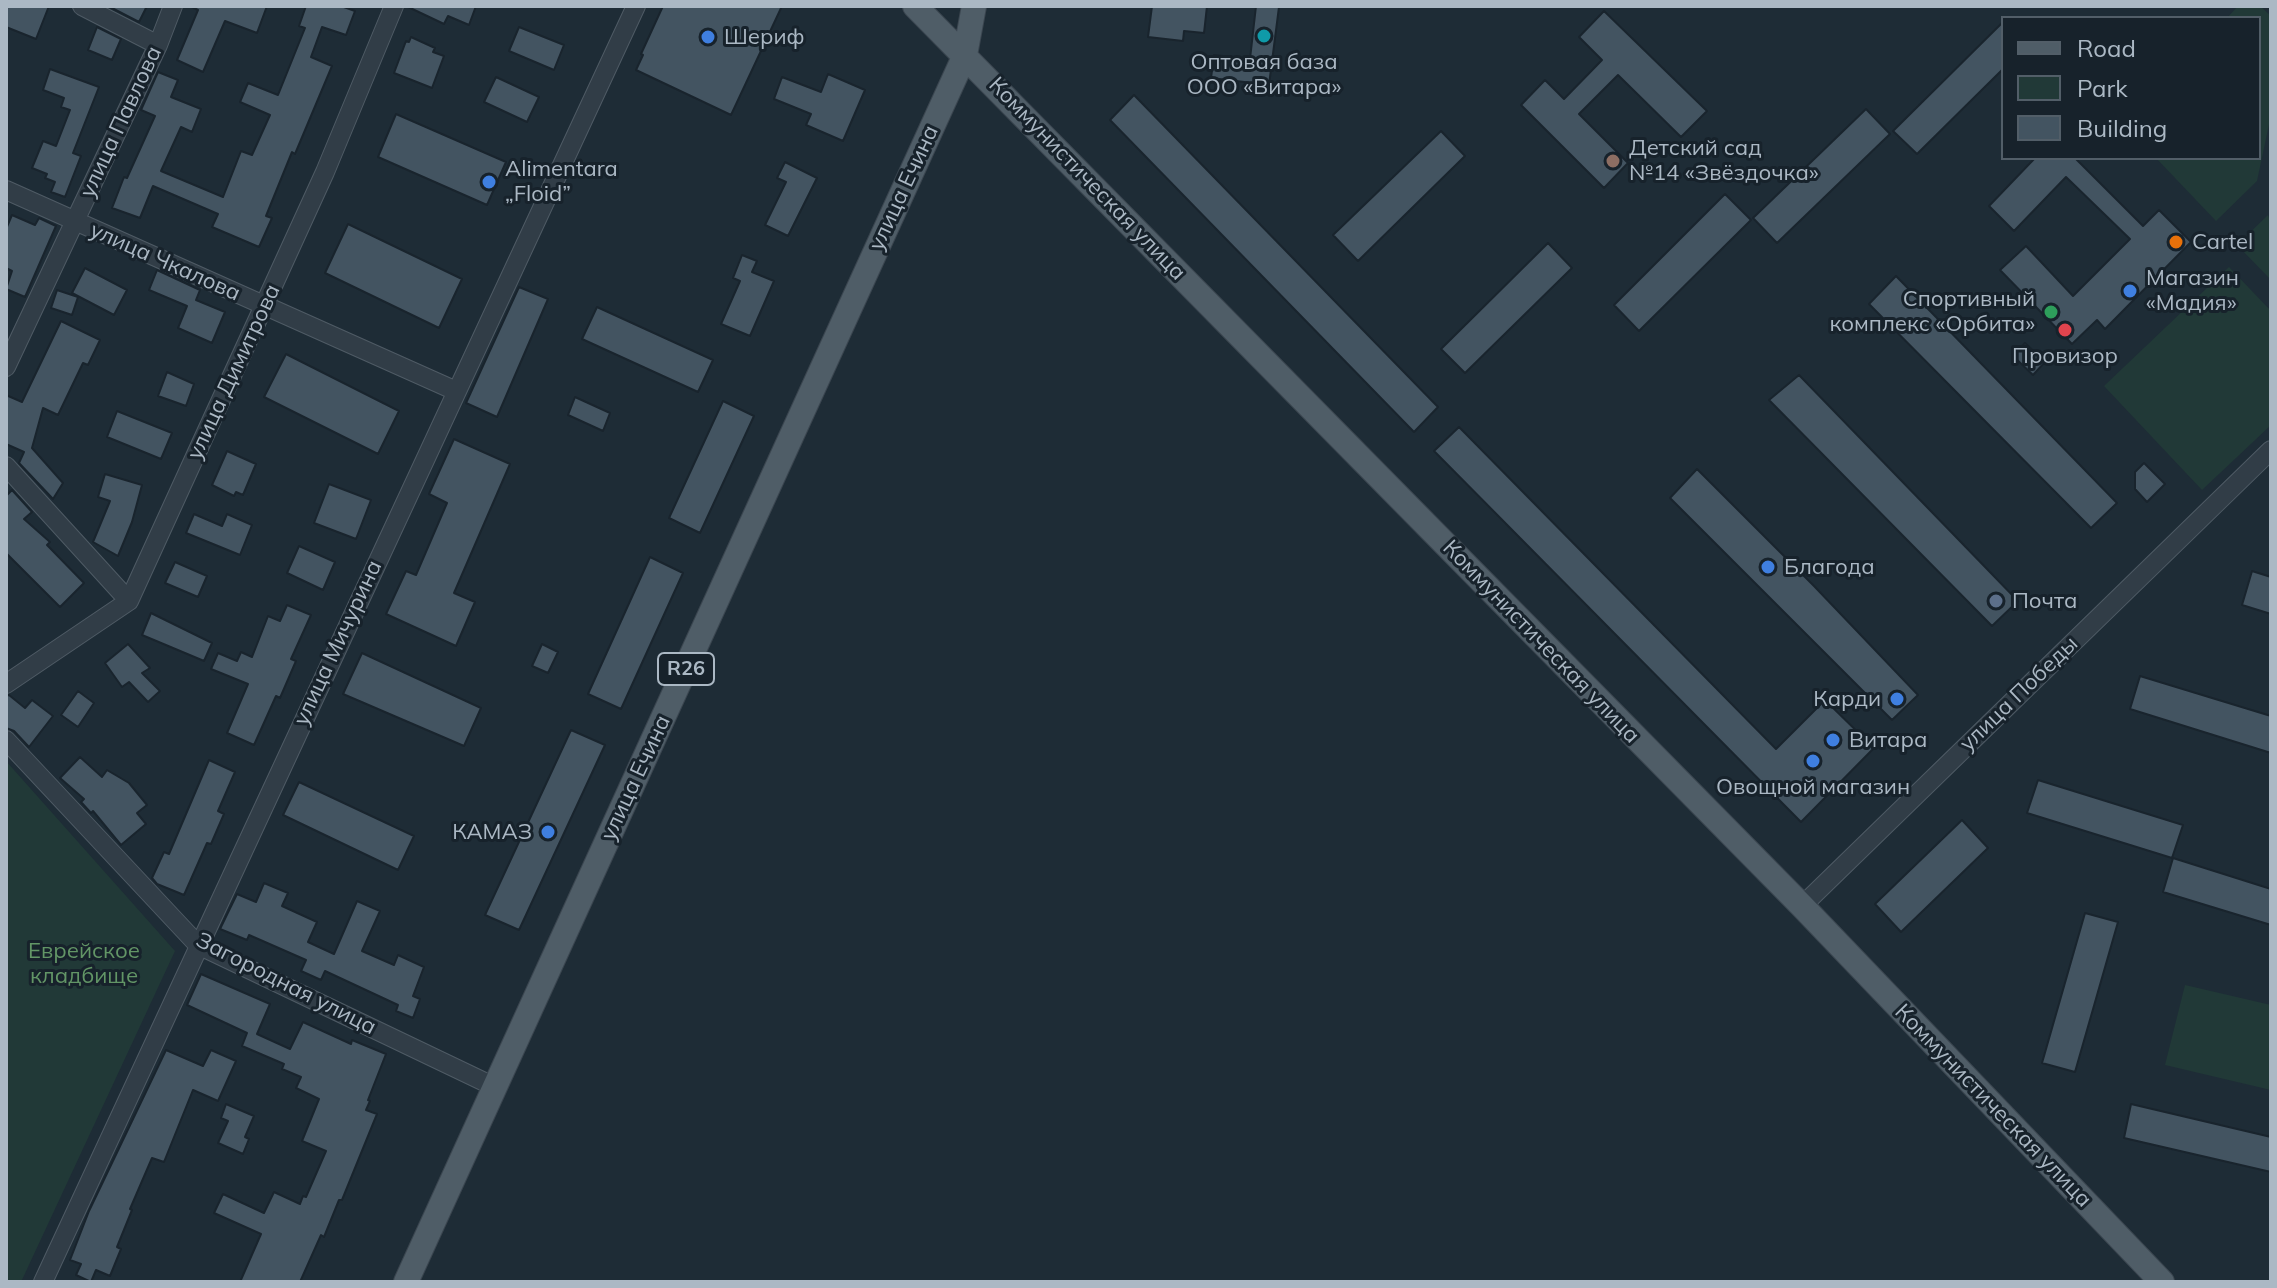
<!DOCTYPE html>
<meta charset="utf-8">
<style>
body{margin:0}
#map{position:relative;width:2277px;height:1288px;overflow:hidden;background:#1e2c36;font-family:Mulish,sans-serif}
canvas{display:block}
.frame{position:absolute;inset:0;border:8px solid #abb8c4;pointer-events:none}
.legend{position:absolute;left:2001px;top:16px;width:260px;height:144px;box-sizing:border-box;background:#17222b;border:2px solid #525e68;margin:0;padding:10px 14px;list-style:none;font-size:24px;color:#abb8c4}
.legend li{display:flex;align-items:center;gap:16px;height:40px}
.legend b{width:40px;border:2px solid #525e68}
</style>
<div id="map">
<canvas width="2277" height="1288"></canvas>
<div class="frame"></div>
<ul class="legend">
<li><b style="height:10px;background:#4f5d67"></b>Road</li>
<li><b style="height:22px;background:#213937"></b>Park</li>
<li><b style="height:22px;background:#435461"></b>Building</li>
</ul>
</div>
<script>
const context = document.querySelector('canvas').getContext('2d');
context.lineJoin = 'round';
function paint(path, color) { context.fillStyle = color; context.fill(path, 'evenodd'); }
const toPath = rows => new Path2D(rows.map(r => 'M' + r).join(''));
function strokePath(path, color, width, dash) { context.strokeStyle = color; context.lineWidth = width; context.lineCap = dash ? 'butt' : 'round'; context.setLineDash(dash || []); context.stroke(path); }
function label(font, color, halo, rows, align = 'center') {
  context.font = font + ' Mulish,sans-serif'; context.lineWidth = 6; context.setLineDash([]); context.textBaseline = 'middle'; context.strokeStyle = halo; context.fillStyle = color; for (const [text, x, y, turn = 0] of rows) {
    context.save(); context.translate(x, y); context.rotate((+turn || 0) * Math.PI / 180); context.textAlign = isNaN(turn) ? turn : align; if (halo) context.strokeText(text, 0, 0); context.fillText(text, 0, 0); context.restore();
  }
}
paint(toPath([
 [2238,6,2260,6,2271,16,2271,115,2257,181,2216,221,2156,158,2259,158,2259,18,2227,18],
 [2268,215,2271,224,2271,280,2237,245],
 [2229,267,2271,311,2271,425,2202,490,2104,386],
 [6,761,175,951,21,1282,6,1282],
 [2185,985,2271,1005,2271,1090,2165,1065]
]), '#213937');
const building = toPath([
 [6,6,49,6,36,39,6,27,6,6],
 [108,6,147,6,139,22,108,6],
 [190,6,267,6,257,33,225,21,203,72,177,60,198,10,190,6],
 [306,6,341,6,355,11,346,35,322,27,311,57,332,66,295,154,292,152,266,216,272,218,259,247,212,227,218,214,153,186,140,218,112,208,124,177,127,178,155,116,141,110,158,72,178,80,171,97,201,109,192,132,181,127,161,171,223,197,241,151,252,155,270,115,240,102,248,83,278,95,305,28,299,26,306,6],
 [406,6,476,6,469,25,448,16,444,24,406,6],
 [663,6,782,6,731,115,636,70,643,55,641,54,663,6],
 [1152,6,1207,6,1204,33,1184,31,1183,41,1148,37,1152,6],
 [1256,6,1279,7,1269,85,1211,78,1214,55,1250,59,1256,6],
 [1604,11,1707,111,1681,137,1618,75,1579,114,1628,163,1604,188,1521,105,1545,80,1564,99,1602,60,1579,37,1604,11],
 [2003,22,2003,69,1917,154,1893,131,2003,22],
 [97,27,121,39,112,60,88,50,97,27],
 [519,27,564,45,554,70,509,51,519,27],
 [411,37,435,48,433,52,444,56,432,88,394,73,406,41,409,42,411,37],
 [50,69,99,87,73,153,81,156,65,197,51,192,55,182,45,178,47,174,32,168,43,141,56,146,70,110,61,107,64,98,43,90,50,69],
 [828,74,865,90,843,141,806,125,811,114,774,99,782,77,821,92,828,74],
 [496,77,539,97,527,122,484,102,496,77],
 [1134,95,1438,407,1414,432,1110,120,1134,95],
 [1866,109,1890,134,1777,243,1753,218,1866,109],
 [396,114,506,162,487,205,378,157,396,114],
 [1441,131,1465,156,1358,261,1333,235,1441,131],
 [2035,158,2075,158,2143,226,2159,210,2191,242,2105,329,2097,320,2072,344,2000,270,2026,246,2073,296,2130,239,2066,177,2014,231,1989,206,2035,158],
 [785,162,817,178,788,236,765,225,786,182,777,178,785,162],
 [1725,194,1751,220,1639,331,1614,305,1725,194],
 [12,215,35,225,39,218,56,226,25,297,6,289,12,271,6,268,6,229,12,215],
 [348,224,462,279,439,328,325,273,348,224],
 [1548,243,1572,268,1465,373,1441,349,1548,243],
 [742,255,757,261,752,272,774,281,750,336,721,324,740,281,733,278,742,255],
 [85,268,127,290,114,315,72,293,85,268],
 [157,270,200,290,196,300,225,312,212,343,178,328,187,306,149,290,157,270],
 [1896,276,2117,503,2091,528,1869,304,1896,276],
 [519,287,548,299,497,417,466,403,519,287],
 [57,290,78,297,72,315,51,308,57,290],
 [597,307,713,360,698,392,582,339,597,307],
 [61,321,100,340,88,365,83,363,58,415,43,408,32,448,63,483,53,499,19,463,24,452,6,444,6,395,22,402,61,321],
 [2025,343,2045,362,2033,375,2013,356,2025,343],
 [286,354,399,411,378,454,264,397,286,354],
 [167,372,194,384,186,406,158,396,167,372],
 [1799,375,2018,601,1992,626,1769,400,1799,375],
 [575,397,610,413,603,431,568,415,575,397],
 [723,401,754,416,700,533,669,518,723,401],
 [117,411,172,433,161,459,107,437,117,411],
 [1459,427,1776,749,1825,700,1874,748,1801,822,1434,451,1459,427],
 [454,439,510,464,454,593,475,602,456,646,386,614,406,571,416,575,447,503,429,494,454,439],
 [227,451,256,464,243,495,236,492,234,496,212,485,227,451],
 [2144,463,2165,484,2147,502,2135,489,2135,472,2144,463],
 [1697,469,1814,586,1918,695,1892,720,1670,498,1697,469],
 [105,474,142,485,132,522,118,556,93,542,110,501,98,497,105,474],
 [329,484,371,500,356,539,314,523,329,484],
 [12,490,32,512,24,519,50,542,47,545,84,583,60,607,6,553,6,496,12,490],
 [194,514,222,526,227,514,252,525,240,555,186,533,194,514],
 [299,546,335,562,323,590,287,573,299,546],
 [650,557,683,573,621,709,588,694,650,557],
 [175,562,207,576,198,597,165,583,175,562],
 [2252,571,2271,577,2271,614,2242,605,2252,571],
 [287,605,311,615,291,659,296,661,280,698,276,696,254,745,227,733,248,684,211,669,218,653,237,661,241,652,252,657,268,616,280,621,287,605],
 [151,613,212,643,204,661,142,635,151,613],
 [128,644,150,668,142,673,160,691,148,702,129,682,122,687,105,663,128,644],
 [542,644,558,652,548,673,532,666,542,644],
 [362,653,481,708,464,746,343,694,362,653],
 [2140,676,2271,716,2271,753,2130,709,2140,676],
 [78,691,94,703,78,727,61,715,78,691],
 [9,695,25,708,32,700,53,716,29,747,14,731,6,728,6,696,9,695],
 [571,730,605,745,519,930,485,915,571,730],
 [80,757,102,777,107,770,129,783,147,805,137,813,146,824,121,845,93,811,91,813,81,802,84,799,60,778,80,757],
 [209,760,235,772,218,811,224,814,211,844,207,843,184,895,157,884,152,878,164,852,169,854,209,760],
 [2038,780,2183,825,2172,858,2027,813,2038,780],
 [299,782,414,836,398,870,283,815,299,782],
 [1962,820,1988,848,1901,932,1875,904,1962,820],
 [2173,858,2271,889,2271,925,2163,892,2173,858],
 [264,883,288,893,282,906,317,922,308,942,334,954,357,901,380,911,362,951,394,965,398,955,424,967,413,996,420,999,413,1018,396,1011,398,1005,325,971,321,980,301,971,306,960,249,935,247,940,220,929,237,894,256,902,264,883],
 [2085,913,2118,922,2075,1072,2042,1063,2085,913],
 [201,974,270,1004,257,1034,290,1049,303,1022,351,1044,352,1040,386,1054,368,1100,370,1101,366,1110,377,1114,342,1200,339,1200,324,1237,321,1235,300,1282,240,1282,261,1234,214,1213,223,1194,264,1213,274,1192,300,1204,303,1196,306,1197,326,1151,302,1141,319,1099,296,1088,301,1077,282,1069,284,1064,242,1046,247,1033,187,1005,201,974],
 [166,1050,203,1066,211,1050,236,1061,218,1101,193,1090,164,1162,152,1158,130,1209,132,1210,117,1247,121,1249,110,1276,96,1270,91,1282,76,1275,81,1264,70,1260,89,1211,166,1050],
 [226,1104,254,1116,245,1137,249,1139,243,1154,218,1143,228,1121,221,1118,226,1104],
 [2131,1104,2271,1137,2271,1172,2124,1138,2131,1104]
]);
paint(building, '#435461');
strokePath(building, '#19242d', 2);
const minor = toPath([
 [82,6,158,45],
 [6,190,456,391],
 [6,367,158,45,173,6],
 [6,466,129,601],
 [6,684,129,601,325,172,394,6],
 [6,740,198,945,495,1087],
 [1802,906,2271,450],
 [43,1282,636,6]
]);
const major = toPath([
 [915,6,1802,906,2162,1282],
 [406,1282,965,55,974,6]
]);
strokePath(minor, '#4f5b65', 20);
strokePath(major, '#3b4650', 26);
strokePath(minor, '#313d47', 18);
strokePath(major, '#4f5d67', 24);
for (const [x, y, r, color] of [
 [1264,36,8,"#0f9aa8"],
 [708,37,8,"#3f7fe0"],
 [1613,161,8,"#8d6e63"],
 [489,182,8,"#3f7fe0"],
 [2176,242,8,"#e8710a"],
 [2130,291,8,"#3f7fe0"],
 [2051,312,8,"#2e9e5b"],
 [2065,330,8,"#e0444e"],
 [1768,567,8,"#3f7fe0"],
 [1996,601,8,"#5c6f8a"],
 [1897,699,8,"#3f7fe0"],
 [1833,740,8,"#3f7fe0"],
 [1813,761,8,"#3f7fe0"],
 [548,832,8,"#3f7fe0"]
]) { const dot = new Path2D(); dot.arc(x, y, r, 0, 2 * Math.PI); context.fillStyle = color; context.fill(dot); strokePath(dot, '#17222b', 3); }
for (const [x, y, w] of [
 [686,669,56]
]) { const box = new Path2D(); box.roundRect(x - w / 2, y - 16, w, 32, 6); context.fillStyle = '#17222b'; context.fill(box); strokePath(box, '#abb8c4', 2); }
label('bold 20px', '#abb8c4', null, [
 ["R26",686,669]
]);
label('22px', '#abb8c4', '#17222b', [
 ["Шериф",724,37],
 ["Оптовая база",1264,62,"center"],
 ["ООО «Витара»",1264,87,"center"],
 ["Детский сад",1629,148],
 ["№14 «Звёздочка»",1629,173],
 ["Alimentara",505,169],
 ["„Floid”",505,194],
 ["Cartel",2192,242],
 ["Магазин",2146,278],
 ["«Мадия»",2146,303],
 ["Спортивный",2035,299,"right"],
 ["комплекс «Орбита»",2035,324,"right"],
 ["Провизор",2065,356,"center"],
 ["Благода",1784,567],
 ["Почта",2012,601],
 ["Карди",1881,699,"right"],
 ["Витара",1849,740],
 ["Овощной магазин",1813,787,"center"],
 ["КАМАЗ",532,832,"right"]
], 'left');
label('22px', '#abb8c4', '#17222b', [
 ["улица Павлова",121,122,-65],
 ["Коммунистическая улица",1087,179,46],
 ["улица Ечина",904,188,-65],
 ["улица Чкалова",165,262,24],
 ["улица Димитрова",234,372,-65],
 ["Коммунистическая улица",1541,642,46],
 ["улица Мичурина",338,643,-65],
 ["улица Победы",2019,694,-44],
 ["улица Ечина",636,778,-65],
 ["Загородная улица",286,984,27],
 ["Коммунистическая улица",1993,1106,46]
]);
label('22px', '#629566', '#17222b', [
 ["Еврейское",84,951],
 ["кладбище",84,976]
]);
</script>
